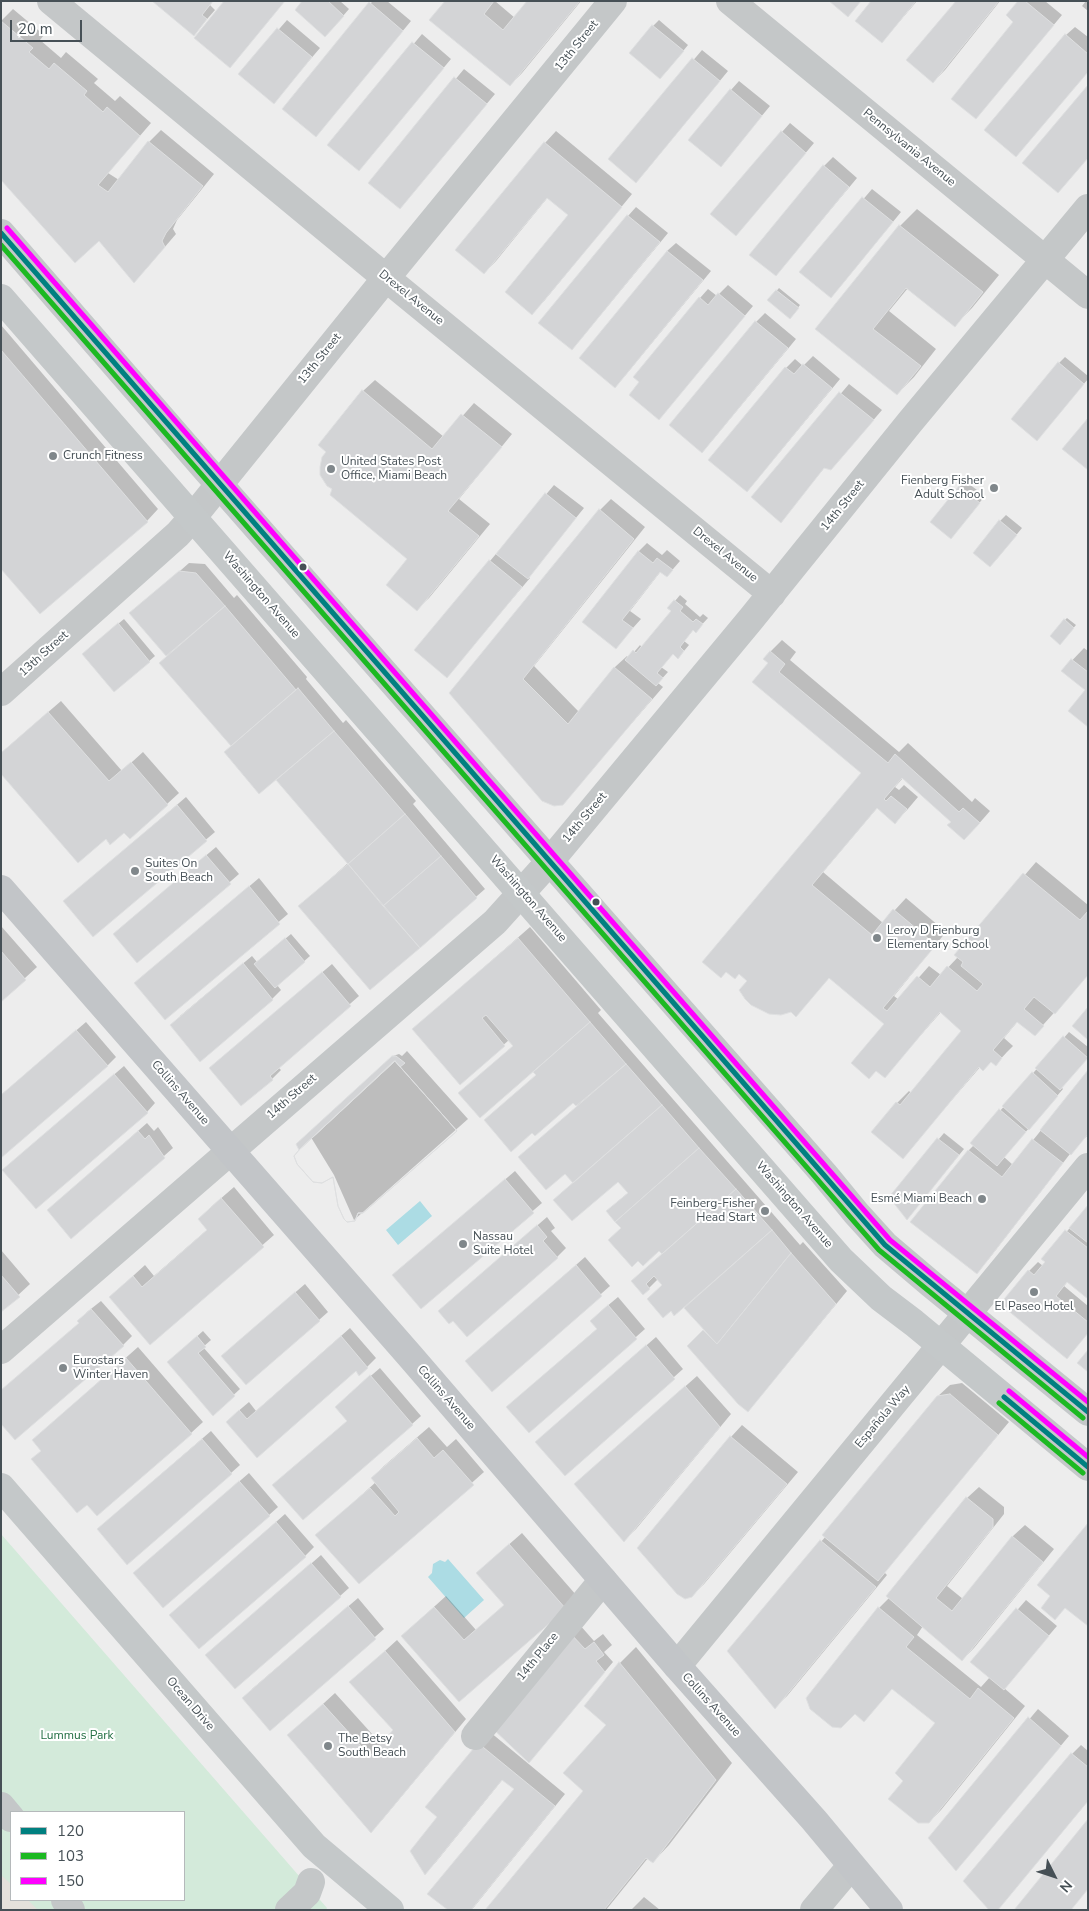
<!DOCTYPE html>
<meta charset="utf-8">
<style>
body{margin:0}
#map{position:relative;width:1089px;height:1911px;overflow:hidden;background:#ededed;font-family:"Nunito Sans",sans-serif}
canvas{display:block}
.frame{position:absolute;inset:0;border:2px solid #465056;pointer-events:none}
.legend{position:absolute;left:10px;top:1811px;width:175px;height:90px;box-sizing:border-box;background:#fff;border:1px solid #b5b9bb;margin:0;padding:6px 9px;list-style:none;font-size:15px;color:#465056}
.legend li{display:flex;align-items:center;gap:10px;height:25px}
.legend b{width:25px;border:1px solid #b5b9bb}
.north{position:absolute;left:1029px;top:1851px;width:50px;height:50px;-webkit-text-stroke:4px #fff;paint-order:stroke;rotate:131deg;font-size:14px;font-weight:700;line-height:20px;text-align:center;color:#465056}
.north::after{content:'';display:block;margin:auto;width:18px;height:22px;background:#465056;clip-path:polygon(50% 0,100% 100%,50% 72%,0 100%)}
.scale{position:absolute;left:10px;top:20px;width:72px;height:22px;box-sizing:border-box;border:2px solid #465056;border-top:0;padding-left:6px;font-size:15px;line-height:18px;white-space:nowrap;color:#465056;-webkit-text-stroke:4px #fff;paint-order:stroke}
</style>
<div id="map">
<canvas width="1089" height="1911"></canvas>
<div class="frame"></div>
<ul class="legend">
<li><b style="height:6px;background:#008080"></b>120</li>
<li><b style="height:6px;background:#1cb922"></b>103</li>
<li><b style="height:6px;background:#f0f"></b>150</li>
</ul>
<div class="north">N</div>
<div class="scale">20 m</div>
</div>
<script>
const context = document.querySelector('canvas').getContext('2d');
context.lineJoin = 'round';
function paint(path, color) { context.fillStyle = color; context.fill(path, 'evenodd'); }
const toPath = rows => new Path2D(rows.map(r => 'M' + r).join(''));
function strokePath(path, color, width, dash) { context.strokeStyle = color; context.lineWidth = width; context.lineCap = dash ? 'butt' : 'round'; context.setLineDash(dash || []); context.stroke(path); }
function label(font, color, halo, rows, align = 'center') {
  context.font = font + ' "Nunito Sans",sans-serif'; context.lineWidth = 4; context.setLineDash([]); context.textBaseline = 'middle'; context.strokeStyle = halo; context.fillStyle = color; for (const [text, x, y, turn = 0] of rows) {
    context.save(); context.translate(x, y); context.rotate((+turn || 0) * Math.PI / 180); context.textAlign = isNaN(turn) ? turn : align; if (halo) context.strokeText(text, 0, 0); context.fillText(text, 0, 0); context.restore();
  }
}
paint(toPath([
 [1,1534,327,1908,326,1910,1,1910],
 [11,1812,184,1812,184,1900,11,1900]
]), '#d3eada');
paint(toPath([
 [1,1875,11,1884,11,1900,28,1900,38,1910,1,1910]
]), '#e4e1db');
paint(toPath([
 [420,1201,432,1216,398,1245,386,1230],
 [448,1559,484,1600,464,1618,428,1577,432,1573,433,1564,440,1560,445,1562]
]), '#acdce4');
paint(toPath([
 [154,1,213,1,210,5,215,10,194,34],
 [304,1,340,1,349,9,331,30],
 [372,1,387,1,411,21,324,126],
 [447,1,495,1,515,18,529,1,581,1,522,73,510,85],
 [872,1,917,1,882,42],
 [957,1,1000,1,945,70,933,82],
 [1019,1,1045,1,1062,15,976,118,1015,22],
 [1086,1,1088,1,1088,11,1082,6],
 [13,9,44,35,40,40,61,58,66,52,98,79,94,83,115,101,120,96,151,123,108,173,119,180,149,142,161,130,214,174,177,220,173,229,176,234,146,269,1,178,1,21],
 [287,20,320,48,274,102,240,74],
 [659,20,688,45,666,72,653,26],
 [1075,27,1088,37,1088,72,1066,35],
 [422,34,451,59,359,169,329,145],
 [702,50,728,71,645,172,609,159],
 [464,69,495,94,400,207,370,182],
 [739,81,770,106,721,165,731,90],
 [790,123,814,143,744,226,782,132],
 [556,131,632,194,544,301,532,313,570,215,548,197,496,261,484,273,545,143],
 [833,157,857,178,776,275,824,166],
 [872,189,901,212,839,288,801,272],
 [636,207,668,233,580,340,628,216],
 [917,209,999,275,972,308,955,325,908,288,889,311,936,349,914,377,897,394,817,329,900,226],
 [676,243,711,271,624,377,667,251],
 [728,285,753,306,659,418,700,298,708,289,717,296],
 [779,288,800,305,792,315,769,300],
 [765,313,796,339,711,442,756,322],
 [1,325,158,509,147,521,1,567],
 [813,356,840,379,755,482,786,368,795,359,803,366],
 [1065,357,1088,376,1088,379,1037,440,1059,363],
 [375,380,444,437,474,403,512,434,459,499,490,524,429,598,417,609,409,559,334,489,363,391],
 [849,384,882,410,840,459,825,467,781,521,753,497],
 [965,481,985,496,956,531,960,486],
 [554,485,584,508,528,577,530,578,447,676,490,561],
 [611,499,645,527,534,666,579,712,615,667,627,656,629,658,640,645,642,648,672,611,675,601,680,595,687,601,685,604,700,617,703,614,708,618,696,631,694,629,684,641,689,645,684,651,673,653,661,667,668,672,658,683,663,687,562,804,450,693,600,510],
 [1006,515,1022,528,996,560,1000,521],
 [647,543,662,555,667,550,680,561,667,576,661,571,630,611,641,619,616,647,584,622,638,552],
 [189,563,205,564,234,598,237,595,307,677,306,679,343,723,346,720,416,801,413,804,485,889,370,989,300,906,348,863,276,778,232,746,167,656,131,614],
 [1067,618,1076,625,1063,640,1065,620],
 [124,619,155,656,115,691,89,648],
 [782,640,796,652,790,660,899,752,908,743,972,802,975,798,990,811,976,827,952,822,903,778,895,787,899,790,904,785,918,797,907,810,895,822,878,807,823,872,883,923,906,898,946,932,894,996,899,1000,929,966,941,975,958,957,956,955,1036,862,1088,905,1088,975,1034,1035,1018,1021,1004,1038,1013,1046,1007,1052,996,1064,991,1061,981,1066,903,1157,873,1132,897,1103,909,1091,911,1093,963,1030,941,1012,885,1076,885,1024,830,977,796,1015,791,1011,769,1013,751,1004,749,981,863,773,770,663,770,652],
 [1084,648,1088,651,1088,725,1087,690,1063,670],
 [61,701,122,771,143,752,179,793,167,804,124,831,106,837,1,753],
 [186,797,215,832,93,935,65,901],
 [216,847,239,874,138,962,123,926],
 [259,878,288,914,165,1018,136,983],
 [1,926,37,967,1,1000],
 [530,927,601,1010,598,1013,800,1245,803,1242,847,1291,759,1398,748,1410,689,1346,706,1330,658,1279,649,1288,633,1281,663,1254,659,1250,622,1228,617,1202,629,1192,618,1180,574,1182,578,1106,537,1075,540,1067,539,1065,460,1093,514,1045,509,1040,460,1083,426,1018],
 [291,934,310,956,277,985,281,990,272,999,201,1060,180,1016,252,956,257,962],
 [332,964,359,996,278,1067,281,1070,272,1079,219,1060],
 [86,1022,116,1057,107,1066,1,1095],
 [1069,1032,1088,1047,1088,1057,1061,1087,1063,1089,1004,1157,1013,1165,1088,1072,1088,1135,1073,1150,988,1260,976,1272,969,1150,974,1145,972,1143],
 [407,1051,468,1119,354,1220,334,1175,312,1139,310,1137,297,1144,393,1056,399,1054,402,1056],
 [124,1066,155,1103,147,1112,13,1162],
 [147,1123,154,1131,158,1127,173,1148,72,1237,48,1210],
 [944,1133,964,1149,908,1218,890,1197],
 [515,1171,542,1203,421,1307,403,1267],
 [234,1187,274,1235,150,1343,110,1297,145,1265,154,1276,208,1229,211,1207],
 [1088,1207,1088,1297,1068,1281,1064,1286,1088,1306,1088,1333,1075,1348,1029,1271,1038,1262,1043,1266,1047,1262,1043,1259],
 [547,1217,555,1228,551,1231,566,1248,557,1257,448,1303],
 [1,1250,30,1284,1,1311],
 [585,1257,610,1286,492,1390,467,1361],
 [305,1284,328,1312,319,1320,232,1347],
 [618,1297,645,1329,529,1431,517,1398,598,1328,600,1312],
 [101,1301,132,1336,123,1345,80,1323,87,1312],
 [350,1328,376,1358,360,1374,356,1370,257,1456,236,1413,249,1402,256,1411],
 [203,1331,211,1340,203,1347,240,1389,213,1414,174,1357],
 [656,1337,683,1369,565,1474,546,1433],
 [138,1347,203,1422,191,1433,42,1450,33,1440],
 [380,1368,421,1416,412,1424,348,1420,345,1398],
 [697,1376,731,1414,636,1529,624,1540,575,1484],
 [962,1383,1009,1422,884,1572,887,1575,787,1696,775,1707,728,1651,826,1536,937,1397,950,1385],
 [742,1425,798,1472,704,1584,691,1596,731,1437],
 [429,1427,447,1447,456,1439,484,1472,359,1583,317,1535,376,1482,372,1478,384,1466],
 [211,1431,240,1465,231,1473,108,1520],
 [249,1473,278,1507,269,1515,144,1564],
 [979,1487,1004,1507,1004,1514,947,1586,963,1599,1013,1536,1025,1525,1054,1549,974,1648,962,1660,923,1626,917,1635,981,1687,990,1677,972,1662,1026,1600,1057,1626,1004,1688,1025,1706,941,1810,929,1822,905,1781,937,1723,879,1608,890,1597,967,1498],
 [285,1514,314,1547,305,1556,171,1615],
 [522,1533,577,1596,459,1700,415,1624,446,1596,476,1630,505,1605,489,1562],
 [321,1555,349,1588,340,1596,207,1655],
 [358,1598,384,1629,270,1729,252,1689],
 [579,1624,594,1641,603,1634,612,1645,604,1652,613,1662,529,1761,492,1727],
 [397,1640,466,1719,382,1820,371,1831,289,1735,335,1693,382,1745,395,1730,351,1682],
 [636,1647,732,1763,669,1845,653,1862,648,1858,606,1910,486,1910,585,1791,608,1724,620,1663],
 [1038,1709,1069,1736,965,1860,929,1838],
 [490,1732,565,1794,474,1907,471,1910,450,1910,516,1789,503,1779,436,1862,425,1873,439,1817],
 [1081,1745,1088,1751,1088,1801,997,1910,1072,1754],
 [644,1897,660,1910,631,1910]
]), '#0003');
const building = toPath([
 [152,1,213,1,202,15,207,19,194,36,152,1],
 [224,1,285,1,230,68,194,38,224,1],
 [302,1,328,1,344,16,325,37,295,10,302,1],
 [445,1,494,1,484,14,503,30,527,1,580,1,510,86,429,20,445,1],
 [829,1,861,1,848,17,829,1],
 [871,1,916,1,882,43,855,21,871,1],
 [956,1,999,1,933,83,906,60,956,1],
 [1018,1,1025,1,1054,25,976,119,951,99,1013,22,1006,15,1018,1],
 [369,2,403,31,316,137,282,109,369,2],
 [1,21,33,48,29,52,49,69,54,63,87,91,84,95,103,112,107,107,140,136,98,185,108,192,148,141,203,186,166,233,162,241,165,247,134,283,99,241,75,263,1,180,1,21],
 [652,25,684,51,660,79,629,53,652,25],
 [277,28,312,57,274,104,238,74,277,28],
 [1065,34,1088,54,1088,72,1016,157,984,130,1065,34],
 [412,42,444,68,359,171,327,145,412,42],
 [692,58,720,81,636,183,608,159,692,58],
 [454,77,487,104,400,209,368,183,454,77],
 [1088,85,1088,158,1058,193,1022,163,1088,85],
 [730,89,762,116,721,167,688,140,730,89],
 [781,131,806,153,736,236,710,214,781,131],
 [544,142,622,207,532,315,505,292,568,215,547,198,484,274,455,250,544,142],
 [823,165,849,187,776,276,749,255,823,165],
 [862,197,893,222,831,298,799,272,862,197],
 [627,215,660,242,572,350,538,323,627,215],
 [899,225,983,292,955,327,906,288,873,329,921,366,897,395,815,329,899,225],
 [667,251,703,280,615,388,579,358,667,251],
 [776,290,799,308,790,319,767,300,776,290],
 [718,293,745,316,659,420,629,395,639,382,633,377,699,297,708,305,718,293],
 [755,321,788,348,702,453,669,425,755,321],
 [1,350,148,522,40,614,1,569,1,350],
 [1058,362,1084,384,1037,441,1011,419,1058,362],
 [803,364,832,388,747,492,708,460,785,367,794,374,803,364],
 [362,390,432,449,461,414,502,447,448,511,479,536,417,611,386,585,407,559,330,495,332,489,327,486,320,475,320,467,322,457,326,452,318,445,362,390],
 [839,392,874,420,831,470,824,468,781,523,751,497,839,392],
 [1088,418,1088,470,1062,449,1088,418],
 [959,486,980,503,951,539,930,522,959,486],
 [545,493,576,518,528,579,496,554,545,493],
 [599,509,634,539,523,679,568,724,614,667,652,699,563,805,554,806,542,801,449,693,599,509],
 [999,520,1017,535,990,567,973,553,999,520],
 [638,551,653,563,657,558,673,570,667,577,660,572,622,620,633,628,616,649,582,622,638,551],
 [489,560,522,587,447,678,414,650,489,560],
 [179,571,196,573,225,606,166,656,129,613,179,571],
 [674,600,683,607,680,611,693,622,696,619,703,624,696,633,693,630,680,647,684,651,678,659,673,654,657,673,663,678,656,686,625,660,633,650,636,653,671,611,667,608,674,600],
 [225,606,296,690,231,746,159,663,225,606],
 [1064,619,1074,628,1060,645,1050,636,1064,619],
 [118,623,150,662,114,692,82,654,118,623],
 [770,651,785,664,779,672,888,763,895,754,959,812,963,808,980,823,964,840,947,825,951,822,902,778,884,799,886,801,891,796,907,809,895,824,877,808,812,885,872,935,893,909,936,945,883,1008,887,1011,917,976,930,987,947,966,977,991,983,984,961,966,963,962,954,955,1023,873,1080,920,1088,911,1088,975,1055,1014,1034,997,1024,1009,1044,1026,1035,1036,1017,1022,993,1050,1002,1058,996,1066,991,1062,983,1071,979,1067,903,1159,871,1132,896,1102,900,1105,961,1031,940,1012,885,1078,876,1071,869,1079,851,1063,884,1024,829,978,796,1017,791,1012,781,1015,769,1014,751,1005,745,999,739,990,747,981,739,974,735,979,726,972,721,978,702,962,861,773,752,682,768,663,763,659,770,651],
 [1071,659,1088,672,1088,727,1068,711,1085,690,1061,671,1071,659],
 [298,688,334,731,259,794,224,752,298,688],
 [48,712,109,781,131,762,168,805,130,839,124,833,110,845,106,839,78,863,1,774,1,753,48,712],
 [334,731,405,814,348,864,276,780,334,731],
 [177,805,207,841,93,937,63,901,177,805],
 [405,814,441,856,383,906,348,864,405,814],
 [206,855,231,884,137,963,113,934,206,855],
 [441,856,477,898,420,948,383,906,441,856],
 [348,864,420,948,370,990,298,906,348,864],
 [249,886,280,924,165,1020,134,983,249,886],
 [285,938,305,962,275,988,254,964,285,938],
 [518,938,590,1022,480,1118,458,1093,513,1046,486,1015,482,1018,505,1046,460,1085,412,1029,518,938],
 [1,951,26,980,1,1002,1,951],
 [243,963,273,1000,200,1062,170,1025,243,963],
 [322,972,351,1006,270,1076,273,1080,241,1106,209,1068,322,972],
 [1088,1007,1088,1040,1072,1026,1088,1007],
 [590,1022,626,1064,576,1106,573,1103,535,1136,532,1133,511,1152,484,1120,536,1075,533,1072,590,1022],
 [76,1030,108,1066,1,1158,1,1095,76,1030],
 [1063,1036,1088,1058,1060,1090,1035,1068,1063,1036],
 [392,1056,396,1056,405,1063,400,1067,395,1061,393,1062,299,1150,296,1144,392,1056],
 [395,1061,457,1131,363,1213,358,1213,355,1221,347,1222,344,1219,338,1206,333,1177,322,1183,313,1182,297,1164,294,1156,299,1150,395,1061],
 [395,1061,457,1131,363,1213,358,1213,355,1221,347,1222,344,1219,338,1206,333,1177,322,1183,313,1182,297,1164,294,1156,299,1150,395,1061],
 [626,1064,662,1105,573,1183,565,1174,546,1190,518,1157,626,1064],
 [1088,1070,1088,1134,1071,1155,1040,1130,1088,1070],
 [1032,1072,1058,1096,1029,1130,1002,1106,1032,1072],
 [114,1074,148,1113,36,1209,2,1170,114,1074],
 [662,1105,699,1148,615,1222,606,1211,628,1193,618,1182,572,1221,553,1200,662,1105],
 [999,1109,1026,1132,997,1166,970,1143,999,1109],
 [138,1131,145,1139,149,1135,165,1158,71,1239,47,1210,138,1131],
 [937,1138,959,1155,907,1220,889,1197,937,1138],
 [1032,1139,1063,1163,977,1274,910,1222,968,1150,1002,1177,1032,1139],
 [699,1148,736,1189,662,1254,659,1251,643,1266,638,1261,632,1267,608,1240,621,1228,615,1222,699,1148],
 [505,1179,534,1213,421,1309,392,1275,505,1179],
 [736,1189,772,1230,674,1316,671,1311,663,1318,647,1299,662,1285,654,1276,646,1284,650,1289,643,1295,631,1281,736,1189],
 [221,1198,264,1247,150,1345,109,1297,133,1276,142,1287,207,1230,198,1219,221,1198],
 [1088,1205,1088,1243,1069,1228,1088,1205],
 [537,1225,547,1237,543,1241,558,1258,467,1337,453,1321,449,1324,438,1311,537,1225],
 [772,1230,791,1253,717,1344,684,1308,772,1230],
 [1065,1230,1088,1248,1088,1299,1067,1282,1056,1296,1088,1322,1088,1333,1067,1359,1000,1304,1028,1270,1034,1275,1045,1262,1041,1259,1065,1230],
 [791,1253,836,1304,748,1412,738,1404,687,1346,703,1330,717,1344,791,1253],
 [576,1265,602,1296,492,1392,465,1361,576,1265],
 [1,1275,20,1297,1,1312,1,1275],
 [295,1292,320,1321,246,1385,221,1356,295,1292],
 [608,1305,637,1339,529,1433,506,1407,597,1329,590,1321,608,1305],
 [91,1309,124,1346,15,1440,1,1424,1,1390,79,1323,77,1321,91,1309],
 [197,1336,206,1347,198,1353,235,1396,213,1416,167,1362,197,1336],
 [341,1336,368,1368,359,1376,356,1371,257,1458,226,1422,239,1410,247,1419,341,1336],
 [646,1345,675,1379,565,1476,535,1442,646,1345],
 [1088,1350,1088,1372,1077,1363,1088,1350],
 [126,1358,192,1434,97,1516,87,1505,77,1513,31,1459,41,1451,32,1440,126,1358],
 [370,1375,413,1425,303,1520,272,1485,347,1421,335,1407,370,1375],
 [685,1386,720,1427,624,1542,574,1484,685,1386],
 [950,1394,998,1435,878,1581,822,1535,937,1396,950,1394],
 [730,1436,787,1484,692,1597,685,1599,677,1594,637,1548,730,1436],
 [417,1438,434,1458,443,1450,474,1485,359,1584,315,1535,370,1488,395,1516,399,1512,371,1478,417,1438],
 [202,1439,232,1474,127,1565,97,1529,202,1439],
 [239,1481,270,1516,163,1608,133,1573,239,1481],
 [966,1497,993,1519,993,1527,936,1598,952,1611,1012,1536,1043,1562,962,1661,886,1596,966,1497],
 [276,1522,306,1557,199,1649,169,1615,276,1522],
 [1088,1523,1088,1626,1065,1608,1055,1620,1041,1608,1050,1596,1037,1585,1088,1523],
 [820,1540,876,1587,775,1709,727,1651,820,1540],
 [509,1544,566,1609,459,1702,401,1636,434,1607,464,1640,504,1605,476,1573,509,1544],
 [311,1563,341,1597,235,1689,205,1655,311,1563],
 [348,1606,376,1639,270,1731,242,1698,348,1606],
 [878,1607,914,1637,906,1647,970,1699,978,1688,1014,1718,929,1823,918,1823,888,1799,903,1781,895,1773,935,1723,892,1689,864,1722,855,1714,841,1728,832,1727,810,1709,806,1698,878,1607],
 [1016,1608,1049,1636,1004,1690,970,1662,1016,1608],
 [569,1632,585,1649,594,1642,604,1655,596,1661,605,1672,529,1763,491,1727,569,1632],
 [385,1651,455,1732,371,1833,287,1735,323,1704,370,1756,393,1730,349,1682,385,1651],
 [619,1662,716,1780,653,1863,646,1858,604,1910,485,1910,583,1791,563,1773,606,1725,584,1706,619,1662],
 [1028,1717,1061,1746,956,1871,928,1838,1028,1717],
 [478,1743,555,1806,471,1910,448,1910,427,1894,514,1789,502,1780,425,1875,410,1851,437,1817,425,1807,478,1743],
 [1071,1753,1088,1767,1088,1801,998,1910,989,1910,963,1881,1071,1753],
 [1088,1819,1088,1889,1071,1910,1014,1910,1088,1819]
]);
paint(building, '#d3d4d6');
strokePath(building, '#dedfe0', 1);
strokePath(toPath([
 [51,1,386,278,772,594],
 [730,1,1088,295],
 [1,692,178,534,193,517,386,278,613,1],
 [1,1350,495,922,550,861,751,619,910,422,1088,208],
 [677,1666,1088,1167],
 [475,1736,603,1580],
 [1,1806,11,1818],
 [65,1900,71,1910],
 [289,1910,307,1893,311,1882],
 [814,1910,851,1866]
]), '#c4c7c8', 28);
strokePath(toPath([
 [1,233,203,466,824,1174,856,1213,885,1245,931,1284,1088,1412],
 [1,298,841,1260,881,1298,914,1323,1088,1467],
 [1,1487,314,1846,390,1910]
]), '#c4c8c9', 28);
strokePath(toPath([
 [1,889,410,1356,677,1666,814,1820,889,1910]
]), '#c2c5c8', 28);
strokePath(toPath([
 [1,233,885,1245,1088,1412],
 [1004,1397,1088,1467]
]), '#008080', 5);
strokePath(toPath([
 [1,245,879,1250,1083,1418],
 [999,1403,1083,1473]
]), '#1cb922', 5);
strokePath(toPath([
 [7,228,890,1240,1088,1402],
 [1009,1391,1088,1457]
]), '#f0f', 5);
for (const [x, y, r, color] of [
 [53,456,5,"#80878b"],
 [331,469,5,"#80878b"],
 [994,488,5,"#80878b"],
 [303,567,4.5,"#465056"],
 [135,871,5,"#80878b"],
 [596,902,4.5,"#465056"],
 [877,938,5,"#80878b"],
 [982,1199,5,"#80878b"],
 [765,1211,5,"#80878b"],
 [463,1244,5,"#80878b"],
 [1034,1292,5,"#80878b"],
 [63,1368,5,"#80878b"],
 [328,1746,5,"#80878b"]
]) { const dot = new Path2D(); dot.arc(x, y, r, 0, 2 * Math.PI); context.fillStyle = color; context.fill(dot); strokePath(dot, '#fff', 2); }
label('12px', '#465056', '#fff', [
 ["13th Street",577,46,-51],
 ["Pennsylvania Avenue",909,148,39],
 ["Drexel Avenue",411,298,39],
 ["13th Street",320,359,-51],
 ["14th Street",843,506,-51],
 ["Drexel Avenue",725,555,39],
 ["Washington Avenue",261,595,49],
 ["13th Street",44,654,-42],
 ["14th Street",585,818,-50],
 ["Washington Avenue",528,899,49],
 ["Collins Avenue",180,1093,49],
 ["14th Street",292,1097,-41],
 ["Washington Avenue",794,1205,49],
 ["Collins Avenue",446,1398,49],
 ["Española Way",883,1417,-50],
 ["14th Place",538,1657,-51],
 ["Ocean Drive",190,1704,49],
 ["Collins Avenue",711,1705,48]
]);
label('12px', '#465056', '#fff', [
 ["Crunch Fitness",63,456],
 ["United States Post",341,462],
 ["Office, Miami Beach",341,476],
 ["Fienberg Fisher",984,481,"right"],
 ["Adult School",984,495,"right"],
 ["Suites On",145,864],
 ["South Beach",145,878],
 ["Leroy D Fienburg",887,931],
 ["Elementary School",887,945],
 ["Esmé Miami Beach",972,1199,"right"],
 ["Feinberg-Fisher",755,1204,"right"],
 ["Head Start",755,1218,"right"],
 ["Nassau",473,1237],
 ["Suite Hotel",473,1251],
 ["El Paseo Hotel",1034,1307,"center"],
 ["Eurostars",73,1361],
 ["Winter Haven",73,1375],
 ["The Betsy",338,1739],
 ["South Beach",338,1753]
], 'left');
label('12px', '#216e42', '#fff', [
 ["Lummus Park",77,1736]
]);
</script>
